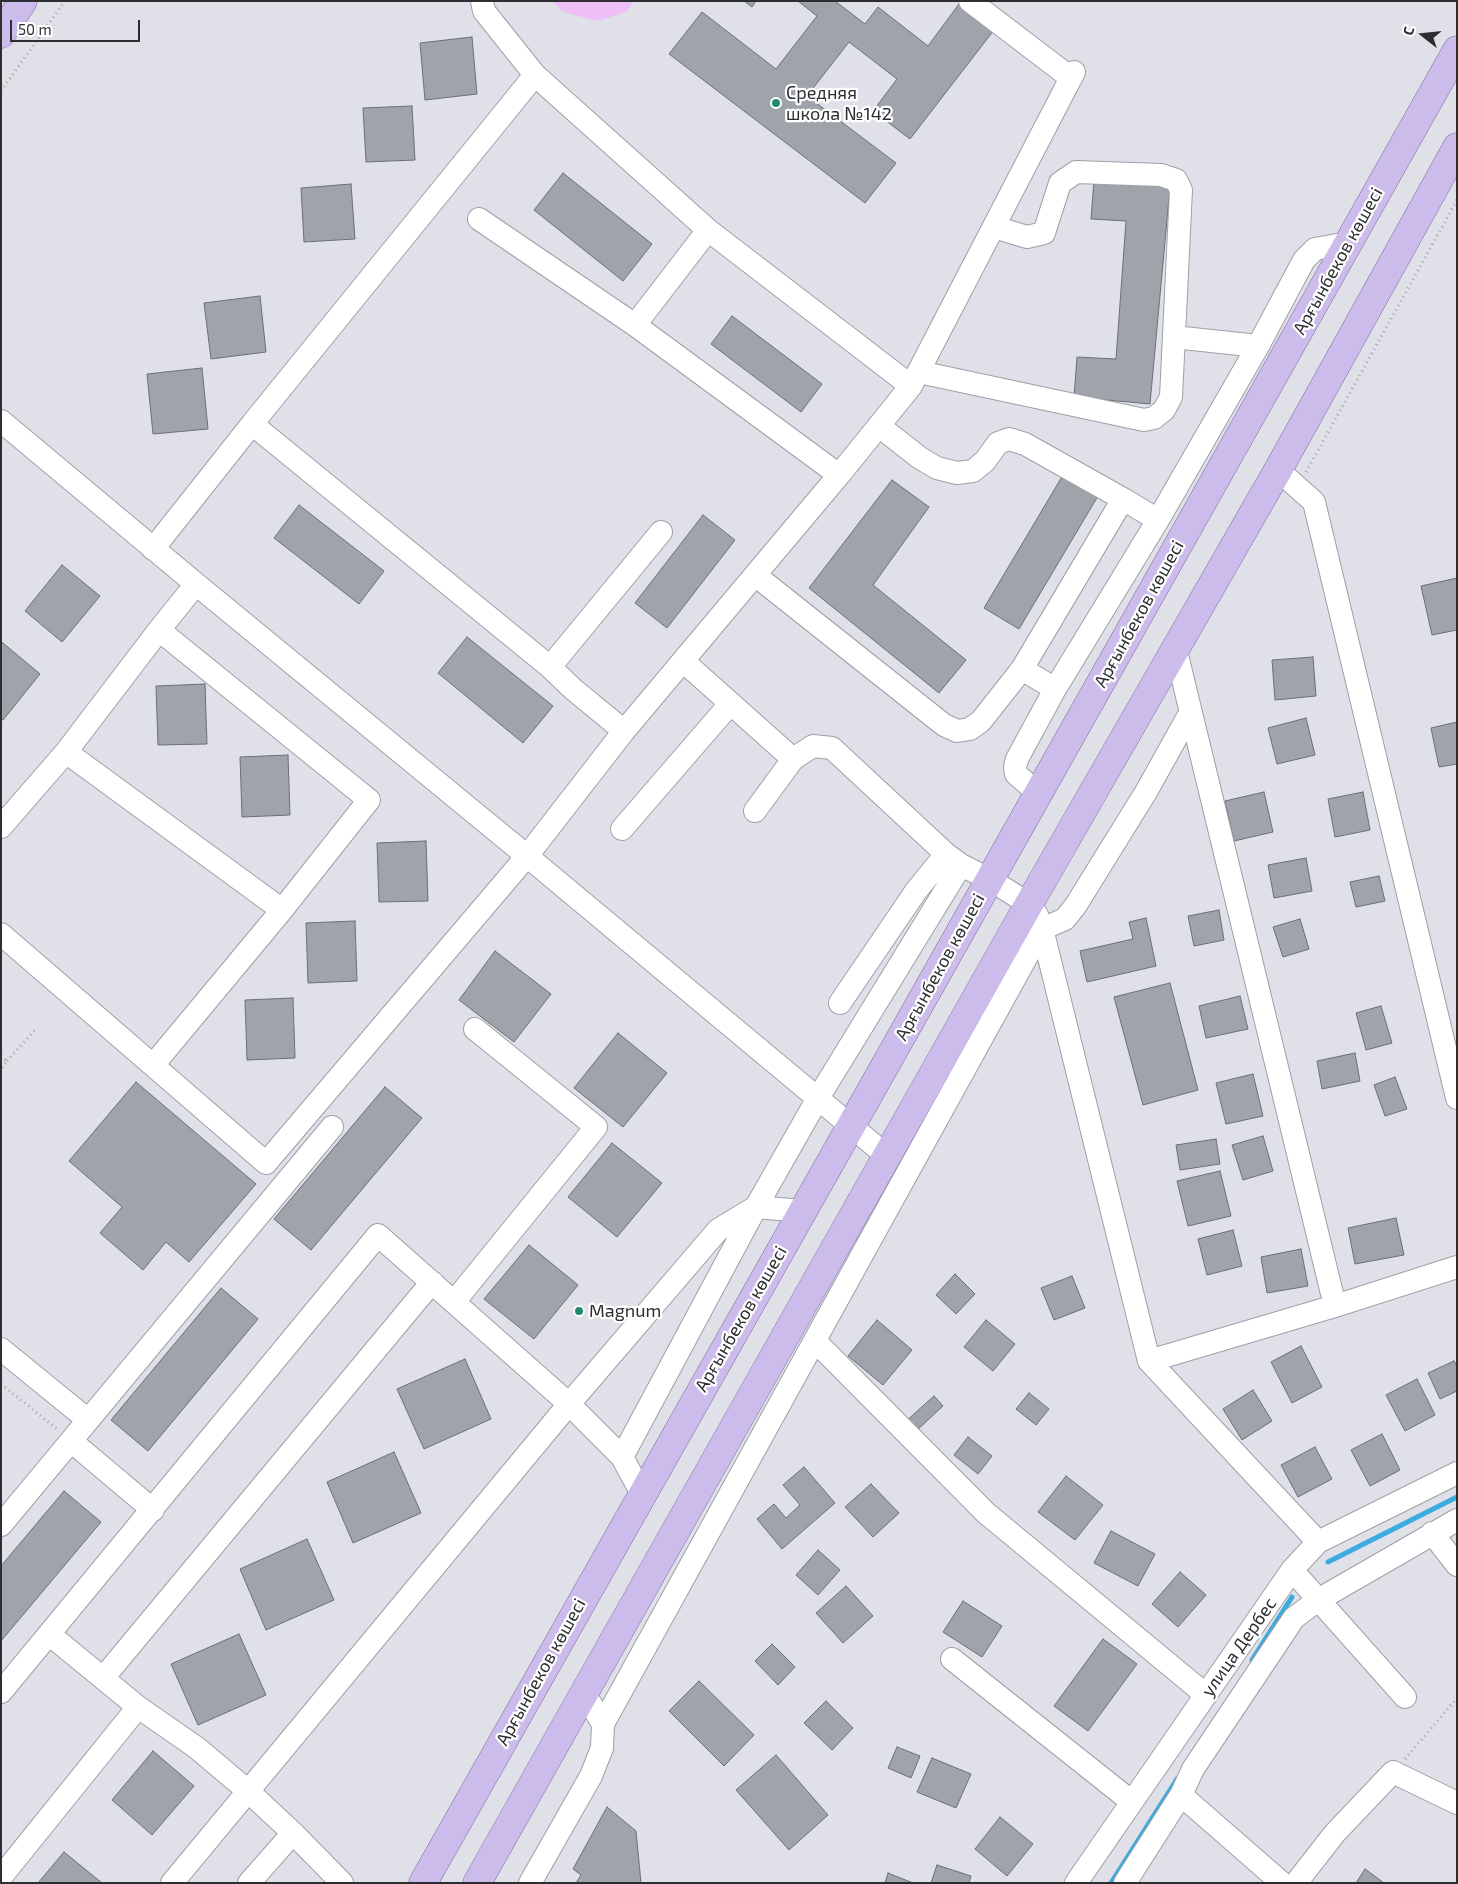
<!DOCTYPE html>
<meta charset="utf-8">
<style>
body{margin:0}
#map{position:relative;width:1458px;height:1884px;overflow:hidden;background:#dfe0e8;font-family:"Exo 2",sans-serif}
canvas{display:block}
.frame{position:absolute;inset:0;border:2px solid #2d2e31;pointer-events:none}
.north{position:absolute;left:1398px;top:10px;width:50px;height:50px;-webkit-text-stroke:4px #fff;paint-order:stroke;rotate:286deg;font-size:14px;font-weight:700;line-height:20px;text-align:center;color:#2d2e31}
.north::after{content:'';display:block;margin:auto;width:18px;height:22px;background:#2d2e31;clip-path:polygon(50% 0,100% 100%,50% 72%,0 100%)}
.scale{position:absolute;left:10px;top:20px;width:130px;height:22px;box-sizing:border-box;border:2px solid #2d2e31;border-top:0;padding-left:6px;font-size:15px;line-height:18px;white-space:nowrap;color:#2d2e31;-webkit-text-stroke:4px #fff;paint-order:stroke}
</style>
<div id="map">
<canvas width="1458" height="1884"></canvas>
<div class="frame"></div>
<div class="north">С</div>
<div class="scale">50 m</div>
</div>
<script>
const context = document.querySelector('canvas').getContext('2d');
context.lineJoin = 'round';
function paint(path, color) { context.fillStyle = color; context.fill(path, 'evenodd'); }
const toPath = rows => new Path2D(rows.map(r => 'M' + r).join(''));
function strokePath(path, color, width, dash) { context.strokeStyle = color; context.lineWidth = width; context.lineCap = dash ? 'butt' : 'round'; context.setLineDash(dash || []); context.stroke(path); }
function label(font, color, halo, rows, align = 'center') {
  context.font = font + ' "Exo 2",sans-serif'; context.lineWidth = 4.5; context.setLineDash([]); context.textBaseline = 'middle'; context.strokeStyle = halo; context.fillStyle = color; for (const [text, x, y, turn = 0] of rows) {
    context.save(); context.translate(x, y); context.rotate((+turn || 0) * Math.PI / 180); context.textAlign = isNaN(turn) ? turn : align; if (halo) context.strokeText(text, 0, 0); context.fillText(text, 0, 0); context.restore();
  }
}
paint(toPath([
 [553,1,634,1,626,12,598,21,563,12]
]), '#eebff7');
strokePath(toPath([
 [1328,1562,1457,1497],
 [1252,1660,1292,1597],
 [1111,1883,1177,1779]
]), '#3cacde', 5);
const building = toPath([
 [744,1,756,1,752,7,744,1],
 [798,1,835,1,865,24,878,7,928,46,959,4,994,30,910,139,873,111,897,79,849,42,807,96,896,163,865,203,669,54,702,12,776,69,817,16,798,1],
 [472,37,477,94,425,100,420,43,472,37],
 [412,106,415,160,366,162,363,108,412,106],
 [563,173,652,244,623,281,534,210,563,173],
 [1094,180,1170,187,1150,404,1074,397,1077,357,1116,359,1126,221,1091,219,1094,180],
 [351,184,355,239,304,242,301,188,351,184],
 [260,296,266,352,211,359,204,303,260,296],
 [732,316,822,384,801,412,711,344,732,316],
 [202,368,208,429,153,434,147,374,202,368],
 [1063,475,1098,496,1019,629,984,608,1063,475],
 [892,480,929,507,873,585,966,660,939,693,809,588,892,480],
 [299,505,384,571,359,604,274,538,299,505],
 [703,515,735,540,667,628,635,603,703,515],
 [62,565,100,596,62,642,25,611,62,565],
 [1457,578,1457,630,1432,635,1421,586,1457,578],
 [467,637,553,706,523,743,438,673,467,637],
 [3,643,40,674,3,720,1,719,1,645,3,643],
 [1313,657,1316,696,1275,700,1272,660,1313,657],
 [205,684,207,744,158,745,156,686,205,684],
 [1306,718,1315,755,1277,764,1268,728,1306,718],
 [1457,722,1457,764,1439,767,1431,728,1457,722],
 [288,755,290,815,242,817,240,757,288,755],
 [1264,792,1273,832,1234,841,1225,801,1264,792],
 [1363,792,1370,830,1335,837,1328,799,1363,792],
 [426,841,428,901,379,902,377,843,426,841],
 [1306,858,1312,891,1274,898,1268,865,1306,858],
 [1379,876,1385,901,1356,907,1350,882,1379,876],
 [1219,910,1224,940,1194,946,1188,916,1219,910],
 [1146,918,1156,966,1087,982,1080,951,1133,939,1129,922,1146,918],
 [1300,919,1309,949,1283,957,1273,927,1300,919],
 [355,921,357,981,308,983,306,923,355,921],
 [495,951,551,994,514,1042,459,1000,495,951],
 [1170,983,1198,1090,1143,1105,1114,997,1170,983],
 [1240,996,1248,1029,1206,1038,1199,1006,1240,996],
 [293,998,295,1058,247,1060,245,1000,293,998],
 [1381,1006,1392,1043,1366,1050,1356,1013,1381,1006],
 [618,1033,667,1073,623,1127,574,1088,618,1033],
 [1355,1053,1360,1081,1322,1089,1317,1061,1355,1053],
 [1253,1074,1263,1116,1226,1124,1216,1083,1253,1074],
 [1395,1077,1407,1109,1385,1116,1374,1085,1395,1077],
 [136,1082,256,1184,189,1262,166,1242,143,1270,100,1233,122,1207,69,1161,136,1082],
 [385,1087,422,1118,311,1250,274,1219,385,1087],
 [1263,1136,1273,1171,1243,1180,1232,1145,1263,1136],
 [1216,1139,1220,1164,1180,1170,1176,1145,1216,1139],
 [612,1143,662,1183,617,1237,568,1197,612,1143],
 [1220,1171,1231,1216,1188,1226,1177,1181,1220,1171],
 [1396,1218,1404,1255,1355,1264,1348,1228,1396,1218],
 [1233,1230,1242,1266,1207,1275,1198,1239,1233,1230],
 [529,1245,578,1285,534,1339,484,1299,529,1245],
 [1301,1249,1308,1286,1267,1293,1261,1257,1301,1249],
 [955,1274,975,1294,956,1314,936,1295,955,1274],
 [1072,1276,1085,1308,1054,1320,1041,1288,1072,1276],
 [221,1288,258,1319,148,1451,111,1420,221,1288],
 [877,1320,912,1350,883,1385,848,1356,877,1320],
 [986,1320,1015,1344,993,1371,964,1347,986,1320],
 [1301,1346,1322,1387,1292,1403,1271,1362,1301,1346],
 [465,1359,491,1419,424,1449,397,1389,465,1359],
 [1454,1361,1457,1366,1457,1391,1440,1399,1428,1373,1454,1361],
 [1417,1379,1435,1415,1405,1431,1386,1395,1417,1379],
 [1253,1390,1272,1421,1242,1440,1223,1409,1253,1390],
 [1029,1393,1049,1409,1036,1425,1016,1409,1029,1393],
 [934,1396,943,1406,914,1433,904,1423,934,1396],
 [1382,1434,1400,1470,1370,1486,1351,1450,1382,1434],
 [968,1437,992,1456,978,1474,954,1455,968,1437],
 [1315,1447,1332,1479,1298,1497,1281,1465,1315,1447],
 [394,1452,421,1513,353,1543,327,1482,394,1452],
 [804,1467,835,1503,782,1549,757,1519,774,1504,786,1518,800,1505,783,1485,804,1467],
 [1066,1476,1103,1505,1075,1540,1038,1512,1066,1476],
 [871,1484,899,1513,873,1537,845,1507,871,1484],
 [64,1491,101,1522,1,1641,1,1566,64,1491],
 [1111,1531,1155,1554,1138,1586,1094,1563,1111,1531],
 [307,1539,334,1600,266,1630,240,1569,307,1539],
 [818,1550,840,1570,818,1595,796,1575,818,1550],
 [1180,1572,1206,1595,1178,1627,1152,1604,1180,1572],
 [846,1586,873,1616,843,1643,816,1613,846,1586],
 [963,1601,1002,1626,982,1657,943,1632,963,1601],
 [239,1634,266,1695,198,1725,171,1664,239,1634],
 [1103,1639,1137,1664,1088,1731,1054,1706,1103,1639],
 [772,1644,795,1667,778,1685,755,1661,772,1644],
 [699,1681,754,1735,724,1766,669,1711,699,1681],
 [826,1701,853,1728,832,1750,804,1723,826,1701],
 [897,1747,920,1756,911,1778,888,1768,897,1747],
 [153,1751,194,1786,152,1835,112,1800,153,1751],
 [776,1755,828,1815,789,1850,736,1790,776,1755],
 [932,1758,971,1774,956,1808,917,1792,932,1758],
 [607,1807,636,1831,641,1883,576,1883,581,1875,573,1869,607,1807],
 [1000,1817,1033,1844,1007,1876,975,1849,1000,1817],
 [64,1852,102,1883,38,1883,64,1852],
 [937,1865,971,1876,969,1883,931,1883,937,1865],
 [1365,1869,1384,1883,1356,1883,1365,1869],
 [888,1873,913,1883,885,1883,888,1873]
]);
paint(building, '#9fa4aa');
strokePath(building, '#6b6f75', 1);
const minor = toPath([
 [970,1,1071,78],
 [535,75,708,230,635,325],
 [479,219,635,325,839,475,624,731,573,689,550,667,252,424,535,75,484,11,482,1],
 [708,230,911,386,1074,72],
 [1174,337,1258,346],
 [919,372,1144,420,1154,418,1164,410,1171,397,1181,190,1176,180,1161,175,1076,172,1060,183,1044,233,1027,237,994,227],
 [1,421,196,584,527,856,887,1156],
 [879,426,920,458,937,468,957,473,973,471,985,461,998,443,1009,439,1025,444,1123,499,1158,520,1055,689],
 [1278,470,1314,502,1457,1098],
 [839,475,911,386],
 [1158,520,1258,346,1304,260,1315,249,1348,243],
 [153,549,252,424],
 [755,575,944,725,957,731,970,729,981,721,1022,669,1055,689,1017,759,1015,767,1016,774,1038,793],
 [1176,651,1335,1306],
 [683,661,793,759,813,746,832,748,946,854,961,865,989,879,1029,904,1037,915,1042,929,1149,1361,1318,1542],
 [550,667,661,532],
 [1022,669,1123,499],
 [66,752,282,910],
 [755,811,793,759],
 [1,827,66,752,159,630,196,584],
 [622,829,730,704],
 [1,934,266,1163,527,856,624,731],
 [840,1003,916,891,946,854],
 [154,1064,282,910,369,800,159,630],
 [454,1302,596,1127,475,1029],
 [815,1341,986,1513,1206,1695],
 [1,1349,88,1420],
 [1149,1361,1335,1306,1457,1267],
 [71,1441,153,1510],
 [622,1457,756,1207,818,1098,961,865],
 [1,1525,332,1127],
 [1432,1533,1457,1565],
 [1292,1570,1405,1697],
 [952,1659,1132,1802],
 [104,1677,432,1282],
 [1,1692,49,1634],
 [138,1707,197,1748,248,1791,293,1833,342,1883],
 [603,1724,1042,929,1065,919,1076,905,1146,792,1190,713],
 [1181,1795,1282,1883],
 [1,1877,138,1707,49,1634,378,1235,569,1404,622,1457,642,1494],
 [172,1883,569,1404,718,1230,756,1207,802,1211],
 [249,1883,293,1833],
 [530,1883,591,1776,602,1748,603,1724,584,1693],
 [1076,1883,1292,1570,1318,1542,1457,1473],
 [1125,1883,1181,1795,1193,1769,1294,1618,1318,1600,1457,1520],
 [1296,1883,1335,1833,1393,1772,1457,1803]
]);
const major = toPath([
 [1,34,23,1],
 [423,1883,851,1126,1457,50],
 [477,1883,1029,904,1278,470,1457,147]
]);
strokePath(minor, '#9ea0a7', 24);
strokePath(major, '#7e6da1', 29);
strokePath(toPath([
 [1,91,65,1],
 [1306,472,1457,200],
 [1,1056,7,1061,1,1069],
 [7,1061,36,1029],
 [1,1384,57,1429],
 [1405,1759,1457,1698]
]), '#a4a5ab', 3, [1, 4]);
strokePath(minor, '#fff', 22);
strokePath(major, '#ccbceb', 28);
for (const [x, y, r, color] of [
 [776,103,5,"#238a67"],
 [579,1311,5,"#238a67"]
]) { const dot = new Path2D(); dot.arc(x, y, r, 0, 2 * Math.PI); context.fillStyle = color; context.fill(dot); strokePath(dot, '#fff', 2); }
label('18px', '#2d2e31', '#fff', [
 ["Средняя",786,93],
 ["школа №142",786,114],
 ["Magnum",589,1311]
], 'left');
label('18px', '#2d2e31', '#fff', [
 ["Арғынбеков көшесі",1338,261,-61],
 ["Арғынбеков көшесі",1139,614,-61],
 ["Арғынбеков көшесі",940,967,-61],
 ["Арғынбеков көшесі",741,1319,-60],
 ["улица Дербес",1239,1647,-55],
 ["Арғынбеков көшесі",541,1672,-61]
]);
</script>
